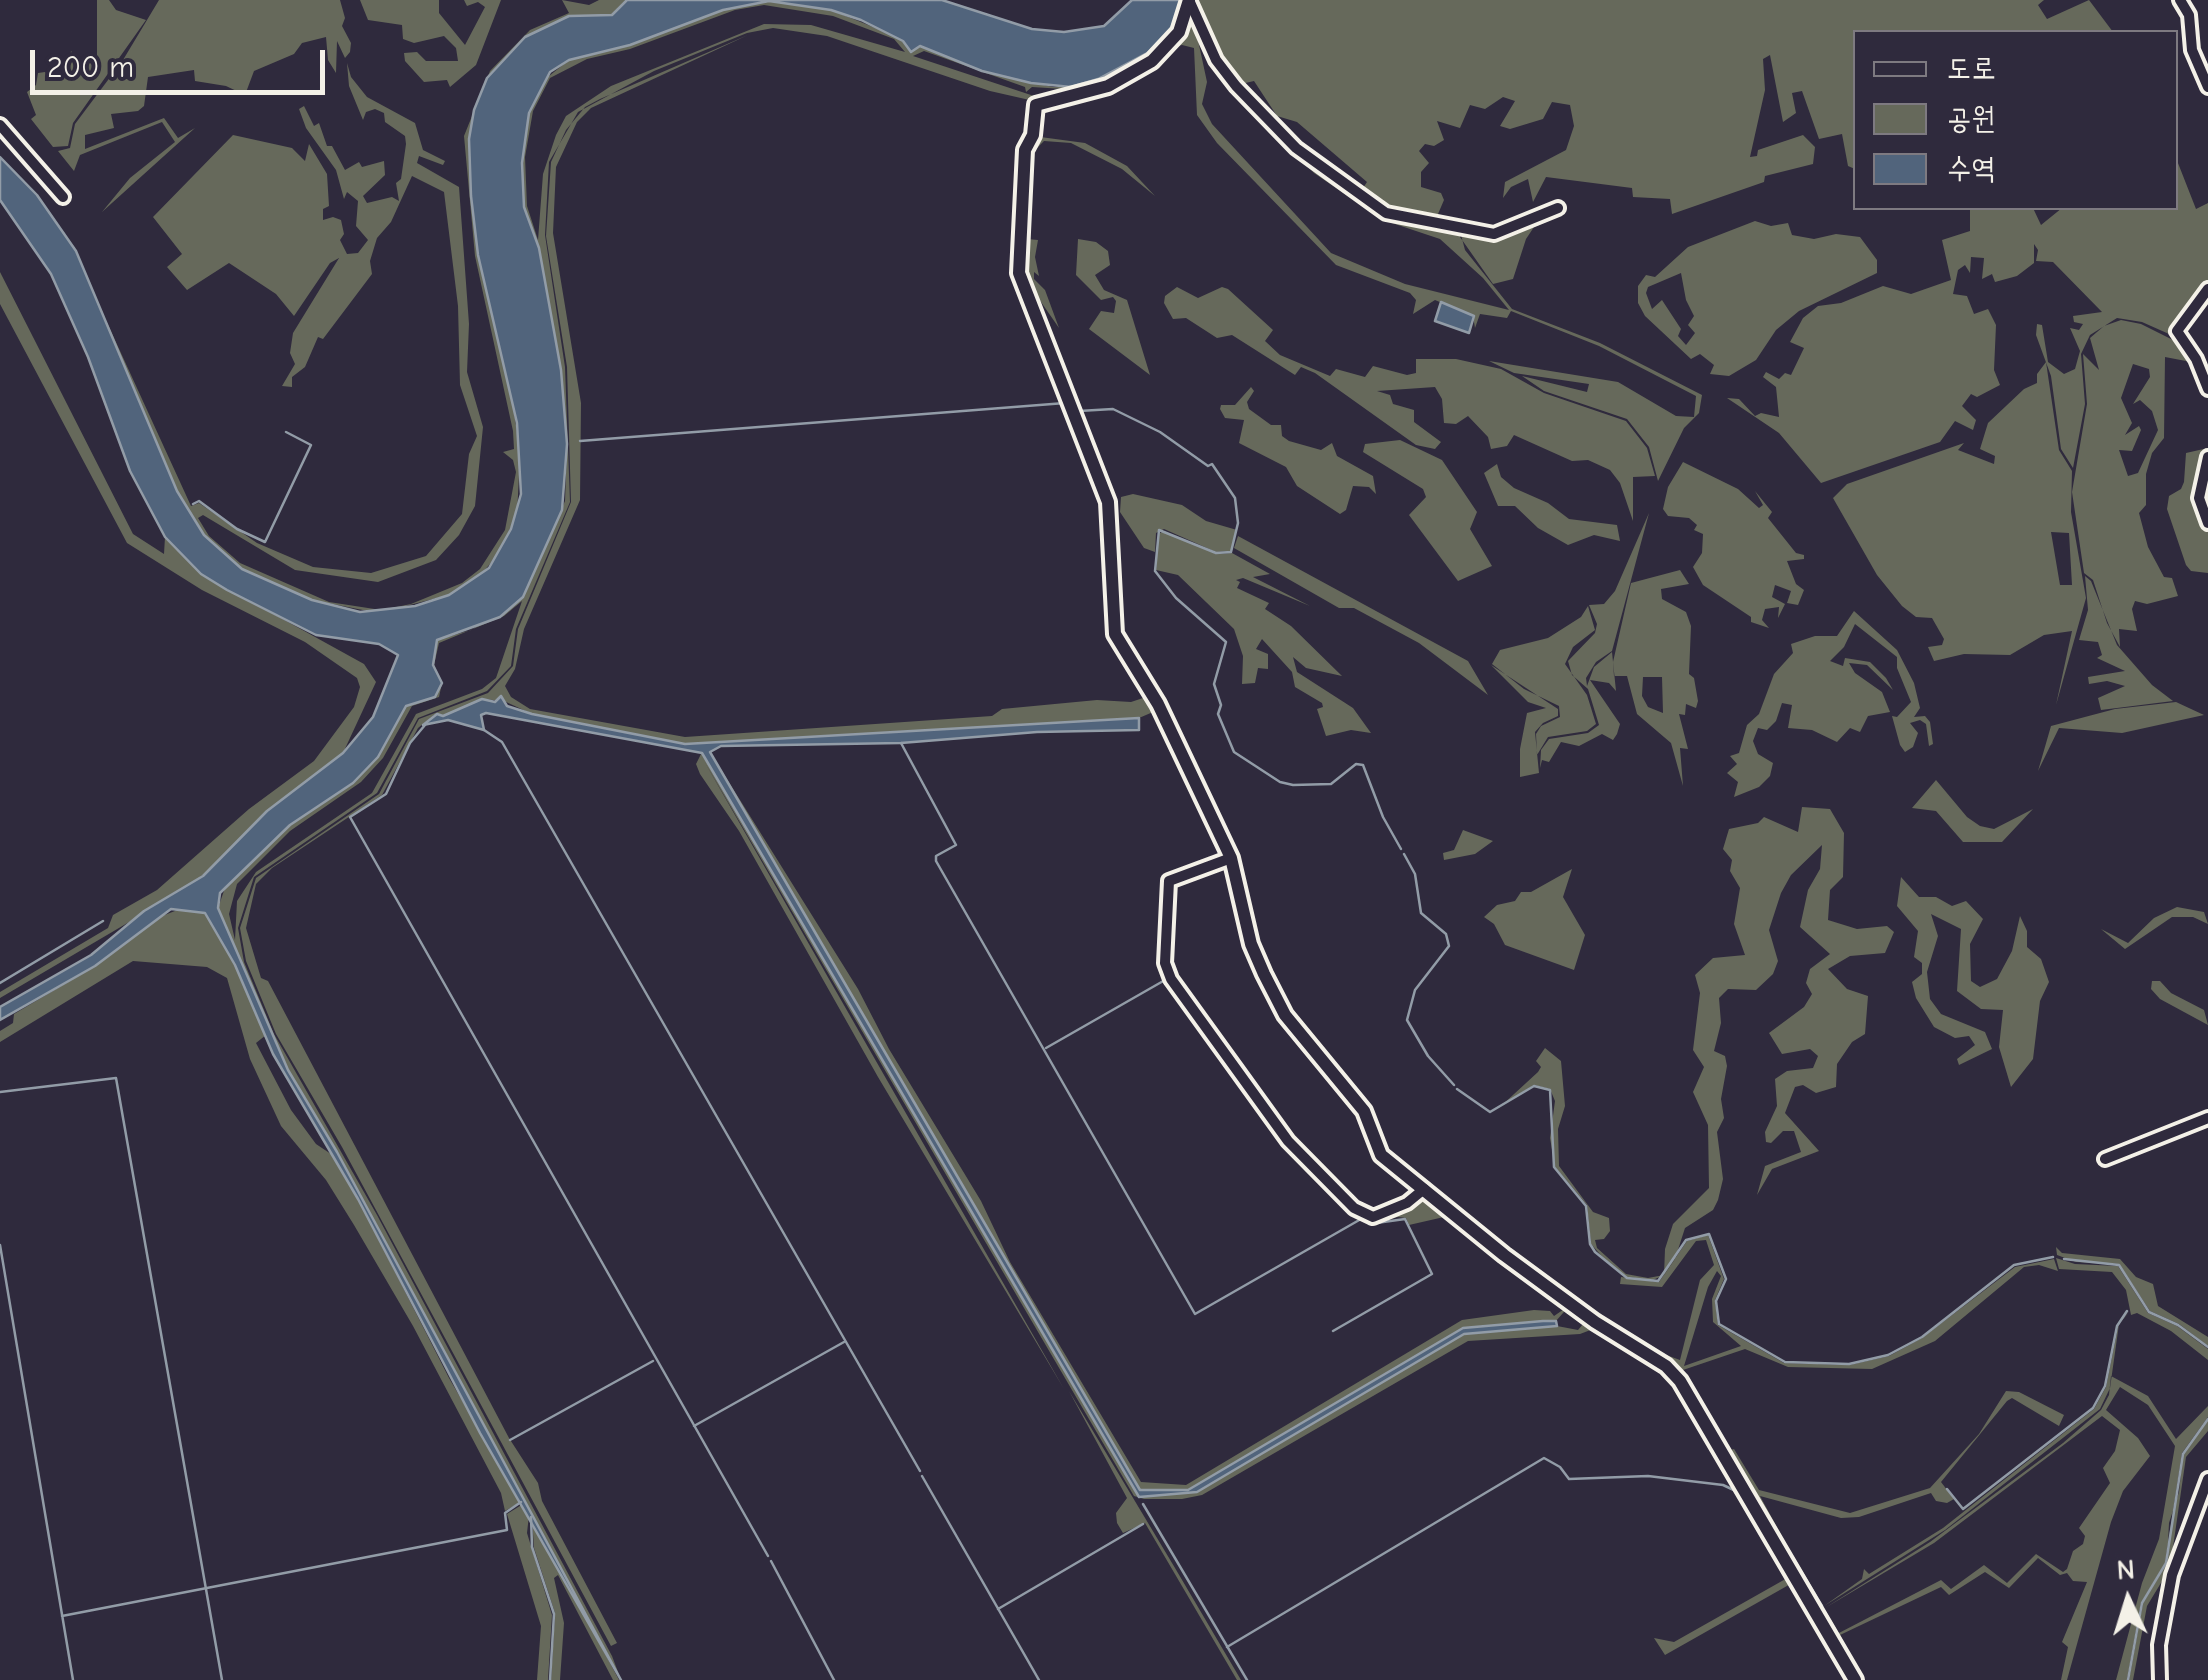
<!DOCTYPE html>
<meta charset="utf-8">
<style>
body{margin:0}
#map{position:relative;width:2208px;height:1680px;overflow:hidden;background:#2f2a3d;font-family:"Comic Neue","Poor Story",sans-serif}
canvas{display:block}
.legend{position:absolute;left:1853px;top:30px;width:325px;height:180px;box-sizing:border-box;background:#2f2a3d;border:2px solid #7e7a81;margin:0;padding:12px 18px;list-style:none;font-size:30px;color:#f4f1e8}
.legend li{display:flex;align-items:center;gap:20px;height:50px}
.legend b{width:50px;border:2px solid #7e7a81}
.north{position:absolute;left:2078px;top:1550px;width:100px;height:100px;-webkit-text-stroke:8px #2f2a3d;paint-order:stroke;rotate:356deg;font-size:28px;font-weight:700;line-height:40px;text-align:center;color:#f4f1e8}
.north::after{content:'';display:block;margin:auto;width:35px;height:45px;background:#f4f1e8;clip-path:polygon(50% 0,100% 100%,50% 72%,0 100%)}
.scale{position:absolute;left:30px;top:50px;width:295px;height:45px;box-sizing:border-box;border:5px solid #f4f1e8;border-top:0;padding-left:12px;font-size:30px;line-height:35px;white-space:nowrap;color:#f4f1e8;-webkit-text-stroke:8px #2f2a3d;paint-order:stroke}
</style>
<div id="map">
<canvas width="2208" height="1680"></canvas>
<ul class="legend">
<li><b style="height:12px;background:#2f2a3d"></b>도로</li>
<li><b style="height:28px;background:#66695b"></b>공원</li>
<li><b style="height:28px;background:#51647c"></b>수역</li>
</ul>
<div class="north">N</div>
<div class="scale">200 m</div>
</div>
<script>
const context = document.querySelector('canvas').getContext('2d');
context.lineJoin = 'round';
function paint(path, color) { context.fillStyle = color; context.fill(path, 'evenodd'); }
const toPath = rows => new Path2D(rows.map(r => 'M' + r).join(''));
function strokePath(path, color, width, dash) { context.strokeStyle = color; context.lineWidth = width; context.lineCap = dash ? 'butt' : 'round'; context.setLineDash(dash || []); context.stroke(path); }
paint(toPath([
 [97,0,109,0,116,10,146,20,73,123,68,146,53,147,31,119,36,115,27,92,36,85,38,73,45,72,50,78,67,71,71,51,83,66,90,63,97,70],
 [159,0,340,0,345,18,342,26,351,43,350,52,345,58,337,41,336,73,328,60,326,37,302,43,294,54,254,71,245,95,226,86,195,81,194,70,148,77,144,106,138,111,111,114,114,128,85,135,85,149,164,118,178,138,195,128,102,212,130,178,175,142,162,122,80,155,74,171,58,151,70,148,75,124,123,60],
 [360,0,439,0,439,13,465,45,485,7,478,2,467,6,464,0,501,0,476,65,450,87,447,80,424,82,405,61,404,53,417,52,426,61,458,61,456,48,444,36,414,43,403,39,402,25,368,20],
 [562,0,589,5,599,0,627,0,612,15,569,16,525,37,487,78,474,110,471,196,478,255,510,381,520,455,517,515,496,557,477,579,449,595,378,613,312,600,242,569,204,535,177,491,82,268,191,506,199,503,257,543,313,567,371,573,426,556,462,514,469,454,477,436,460,385,458,306,444,192,412,176,391,222,377,238,370,261,372,274,323,339,318,337,305,367,292,377,292,387,282,386,295,364,290,353,293,333,339,258,330,263,294,316,276,294,229,263,187,290,167,267,182,254,153,217,233,135,292,148,305,161,309,144,327,174,329,206,323,209,323,220,333,217,341,220,344,234,340,240,347,254,358,253,368,240,356,226,358,201,347,192,344,199,336,170,306,128,299,109,304,106,314,126,319,123,327,146,332,146,345,170,359,162,362,167,384,161,385,175,363,196,367,203,392,197,399,201,396,183,401,179,406,144,405,136,385,122,384,113,375,109,366,112,363,120,349,86,347,63,351,77,367,97,415,123,423,150,445,161,443,165,419,156,417,163,459,187,469,324,467,372,483,427,475,506,459,535,436,560,378,582,295,570,203,515,198,518,209,536,240,563,329,602,381,610,411,604,462,583,480,569,505,530,516,472,513,460,503,452,514,449,513,431,475,256,464,136,490,71,530,30,569,13],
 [1191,0,2044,0,2038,5,2047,19,2089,0,2113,32,1856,32,1855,169,1848,166,1842,134,1819,139,1802,91,1792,93,1796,113,1783,122,1770,55,1763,59,1765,90,1750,157,1757,156,1758,150,1803,135,1815,147,1813,164,1765,176,1764,182,1672,214,1670,199,1633,197,1632,188,1546,177,1533,202,1528,179,1511,187,1503,198,1505,182,1566,150,1574,126,1570,105,1552,102,1543,119,1510,129,1500,126,1515,101,1503,97,1485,109,1470,105,1460,128,1437,121,1444,140,1434,146,1425,144,1419,151,1429,163,1421,172,1421,187,1441,193,1444,200,1435,221,1398,217,1359,194,1367,182,1297,122,1277,116,1254,81,1237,85,1227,73],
 [769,1,831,10,982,71,1053,87,1071,87,1170,31,1180,13,1180,23,1155,52,1114,77,1063,89,1032,87,1026,92,1025,87,924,51,913,56,1034,96,1034,101,990,91,827,36,773,28,747,33,654,71,578,112,549,162,545,235,565,367,570,502,516,629,511,666,487,691,418,718,377,793,254,877,238,928,244,962,274,1034,377,1215,612,1656,621,1680,337,1152,288,1070,218,908,227,882,290,825,353,783,378,757,406,706,417,699,428,700,437,640,471,630,523,597,565,501,567,444,561,370,539,248,524,206,522,163,529,113,544,80,569,60,630,45,723,10],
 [764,5,833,16,894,39,905,52,811,25,764,24,611,86,566,116,556,135,543,174,538,240,527,206,525,157,533,111,550,78,587,59,630,49,735,10],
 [522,601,496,678,482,689,416,714,372,793,256,872,237,901,235,940,229,914,237,884,290,831,361,782,383,758,412,706,439,697,442,683,434,665,439,643,504,616],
 [1190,5,1207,49,1294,149,1334,182,1397,221,1460,231,1465,250,1512,309,1600,343,1702,395,1699,413,1684,428,1658,481,1649,447,1627,419,1544,391,1522,376,1587,392,1589,384,1514,373,1489,361,1618,382,1676,416,1694,417,1696,396,1599,346,1511,311,1507,318,1480,314,1475,328,1473,316,1435,300,1413,314,1416,300,1410,293,1336,265,1217,143,1197,115,1194,48,1182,45,1167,49],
 [1198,40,1219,75,1314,173,1383,220,1440,239,1483,278,1509,310,1405,284,1331,253,1212,124,1202,104,1207,82],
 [748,35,591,108,577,122,556,167,553,233,581,403,580,500,524,629,515,669,505,686,511,697,530,709,685,737,992,716,1002,709,1097,700,1131,702,1152,695,1160,709,1139,718,685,744,532,714,504,701,482,699,443,716,434,715,418,728,382,795,272,868,256,884,246,928,261,978,268,981,509,1438,538,1483,542,1501,617,1643,611,1646,342,1147,276,1034,246,961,240,928,256,878,379,794,419,719,488,693,513,666,518,629,571,502,567,367,546,236,551,162,566,130,585,107,600,99],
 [1033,136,1085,143,1127,166,1155,196,1122,169,1071,143,1044,141,1031,154,1027,239,1038,240,1035,257,1039,276,1034,272,1034,279,1045,290,1059,328,1023,276,1024,208],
 [2176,158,2196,209,2208,203,2208,287,2178,338,2142,322,2117,318,2090,335,2081,354,2085,404,2073,468,2061,449,2051,376,2036,335,2037,324,2042,325,2048,362,2064,374,2075,369,2080,351,2070,328,2079,330,2083,324,2074,322,2073,316,2102,312,2053,262,2036,261,2038,250,2034,244,2034,263,2017,276,1995,282,1992,274,1982,279,1984,258,1971,257,1970,273,1965,265,1958,270,1953,294,1967,296,1974,314,1988,309,1996,325,1994,370,2000,385,1977,397,1971,394,1962,406,1976,420,1973,430,1955,421,1940,442,1821,483,1779,433,1727,398,1739,399,1755,416,1761,413,1779,417,1776,387,1763,377,1766,372,1779,379,1785,373,1791,375,1804,348,1790,342,1803,318,1818,306,1841,303,1883,286,1911,294,1951,280,1942,240,1970,231,1970,208,2033,208,2041,225,2062,208,2176,208],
 [1554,211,1558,217,1534,227,1526,239,1513,279,1493,284,1460,237,1462,230,1494,236],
 [1755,221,1771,226,1788,223,1792,235,1814,239,1836,234,1860,237,1877,260,1877,273,1799,311,1776,330,1756,360,1729,376,1710,374,1714,365,1700,354,1691,359,1645,316,1638,303,1638,286,1646,275,1655,277,1688,247],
 [1681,273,1686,300,1694,316,1688,325,1695,333,1686,345,1678,336,1681,329,1662,300,1652,309,1646,293,1648,287],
 [1078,239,1096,242,1108,251,1110,265,1095,275,1104,290,1127,300,1150,375,1089,329,1101,311,1114,313,1116,301,1113,297,1101,300,1076,275],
 [0,272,133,534,164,554,165,537,201,574,364,664,376,682,343,753,267,811,221,862,175,895,0,998,0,992,108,928,113,915,157,890,249,809,314,761,354,707,360,687,357,678,305,642,202,590,127,543,0,304],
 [1177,287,1198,298,1222,287,1228,289,1273,330,1265,341,1280,355,1330,376,1336,369,1365,377,1373,366,1407,375,1416,373,1416,359,1456,359,1501,369,1544,393,1626,421,1647,448,1655,476,1633,477,1633,521,1620,483,1610,470,1588,460,1572,461,1514,435,1507,446,1491,449,1488,437,1468,416,1456,424,1444,423,1442,399,1435,387,1377,391,1390,395,1393,404,1414,410,1414,422,1441,442,1435,449,1416,445,1315,373,1301,367,1295,375,1232,335,1217,338,1186,318,1173,319,1164,303,1165,296],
 [2121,320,2141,324,2189,348,2208,401,2191,362,2165,357,2164,438,2152,453,2146,474,2146,505,2139,513,2148,547,2164,577,2172,578,2178,596,2147,604,2135,601,2132,609,2137,631,2119,629,2120,647,2107,623,2093,580,2084,573,2072,492,2087,404,2083,354,2099,370,2090,338,2104,326],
 [2133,364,2149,369,2150,377,2133,404,2140,400,2152,411,2158,430,2138,473,2128,476,2119,450,2132,451,2141,430,2139,426,2125,435,2132,423,2121,398],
 [2046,362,2059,450,2072,471,2071,512,2086,598,2056,705,2072,631,2044,635,2010,655,1964,654,1934,661,1928,647,1942,645,1944,639,1932,618,1916,617,1902,606,1877,575,1833,498,1847,484,1964,443,1958,450,1994,464,1995,456,1980,449,1988,423,2024,389,2037,383,2037,374],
 [2051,532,2069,533,2072,585,2060,585],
 [1251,387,1254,391,1247,402,1249,409,1271,425,1281,425,1282,436,1289,441,1321,450,1332,443,1337,456,1373,476,1376,494,1369,487,1353,486,1346,510,1340,514,1297,486,1286,467,1239,443,1244,420,1225,418,1220,409,1221,405,1235,405],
 [1400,440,1442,460,1477,512,1470,529,1492,566,1458,581,1409,515,1426,497,1423,489,1363,452,1365,444],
 [2208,448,2198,489,2208,524,2208,573,2191,571,2186,565,2167,509,2169,496,2181,489,2184,482,2186,453],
 [1683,462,1738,489,1759,508,1763,505,1755,491,1772,512,1768,518,1796,553,1804,555,1804,559,1787,561,1796,584,1804,590,1798,605,1787,603,1791,591,1775,585,1772,597,1785,604,1778,618,1779,607,1765,609,1762,620,1769,628,1751,622,1751,617,1703,585,1693,567,1702,553,1703,534,1694,530,1697,525,1689,518,1668,516,1663,509,1668,487],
 [1497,464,1501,477,1514,488,1548,503,1569,519,1617,525,1620,541,1594,535,1568,545,1538,528,1515,506,1498,506,1484,473],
 [1133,494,1182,505,1206,521,1237,530,1231,551,1216,552,1164,529,1156,533,1155,552,1144,548,1120,512,1121,497],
 [1649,513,1612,651,1596,662,1586,678,1587,686,1594,667,1612,652,1616,691,1609,683,1590,680,1620,724,1617,734,1613,740,1602,734,1579,746,1561,742,1549,762,1542,760,1540,768,1541,750,1549,739,1588,733,1599,725,1588,689,1572,675,1568,661,1595,633,1597,624,1589,605,1604,604,1615,591],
 [1164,531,1216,554,1232,553,1270,574,1253,577,1310,606,1243,578,1236,580,1240,582,1237,588,1269,603,1265,609,1291,626,1342,676,1306,668,1293,657,1297,672,1353,708,1371,733,1351,730,1326,736,1317,709,1323,707,1322,703,1295,687,1292,672,1262,639,1256,649,1268,654,1268,669,1258,668,1255,683,1242,684,1243,656,1234,629,1178,575,1156,570,1158,534],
 [1238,536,1468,661,1488,695,1419,643,1354,608,1339,608,1234,548],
 [1680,570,1689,584,1661,589,1662,599,1686,612,1691,626,1689,674,1694,678,1698,701,1696,708,1686,704,1685,715,1679,714,1688,749,1680,748,1683,786,1671,743,1637,714,1627,676,1614,676,1613,662,1631,583],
 [1643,677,1662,677,1663,713,1648,707,1642,696],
 [2085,576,2091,581,2117,645,2152,685,2173,701,2101,710,2098,698,2125,686,2107,681,2089,684,2088,677,2125,671,2097,658,2102,655,2098,642,2079,640,2088,610],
 [1588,606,1595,630,1573,647,1565,664,1587,695,1596,724,1587,731,1548,737,1537,755,1536,734,1541,726,1560,717,1559,706,1524,689,1492,664,1500,650,1548,638,1581,617],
 [1854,611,1897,650,1914,683,1920,708,1914,717,1925,716,1930,722,1933,744,1929,746,1926,724,1920,720,1910,723,1918,733,1913,747,1905,752,1900,745,1892,716,1897,717,1911,702,1897,668,1897,657,1855,624,1844,647,1830,661,1843,666,1845,658,1870,662,1886,678,1893,690,1867,665,1849,663,1855,673,1882,692,1890,712,1868,716,1860,732,1850,728,1837,742,1812,730,1788,728,1792,705,1782,703,1776,721,1767,730,1758,728,1753,741,1758,754,1773,763,1770,776,1759,787,1734,797,1738,782,1727,773,1737,764,1730,756,1739,753,1747,725,1759,714,1774,674,1793,653,1791,644,1815,636,1837,636],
 [1491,665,1558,709,1558,716,1543,723,1535,732,1539,773,1520,777,1520,749,1527,713,1546,708,1528,702],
 [2176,702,2204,715,2122,733,2059,728,2038,771,2051,726,2115,709],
 [702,752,1139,1497,1197,1492,1464,1334,1557,1326,1578,1330,1588,1318,1601,1326,1580,1334,1468,1341,1202,1495,1182,1499,1144,1499,1134,1496,704,761,1064,1389,878,1077,739,831,700,774,696,764],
 [710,752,858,989,889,1049,981,1201,1010,1262,1141,1482,1186,1485,1462,1320,1534,1310,1550,1311,1554,1316,1570,1305,1556,1321,1463,1328,1188,1490,1140,1490],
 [1936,780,1967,817,1980,826,1994,829,2033,809,2002,842,1963,842,1936,811,1912,808],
 [1802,807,1830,809,1844,833,1843,877,1830,890,1828,920,1857,929,1887,926,1894,932,1885,953,1850,956,1828,969,1847,989,1868,996,1865,1034,1852,1042,1837,1064,1836,1087,1816,1093,1803,1085,1795,1087,1785,1113,1819,1151,1772,1169,1757,1195,1765,1166,1801,1152,1794,1131,1783,1131,1771,1143,1766,1142,1765,1132,1777,1106,1775,1079,1787,1071,1813,1068,1818,1056,1810,1049,1782,1054,1769,1033,1804,1007,1812,994,1806,983,1810,969,1830,954,1800,927,1808,890,1820,869,1822,845,1791,875,1781,893,1769,930,1778,961,1773,974,1756,990,1728,989,1719,998,1721,1023,1714,1051,1725,1056,1727,1066,1721,1099,1724,1118,1717,1132,1723,1179,1718,1200,1713,1210,1685,1228,1675,1259,1664,1275,1653,1280,1627,1277,1605,1260,1591,1244,1587,1205,1555,1167,1550,1138,1555,1101,1550,1089,1534,1085,1501,1106,1538,1072,1541,1067,1536,1061,1545,1048,1561,1061,1565,1106,1558,1129,1559,1166,1593,1212,1609,1218,1610,1231,1604,1239,1595,1240,1597,1248,1626,1274,1648,1278,1664,1275,1665,1249,1673,1224,1709,1188,1708,1125,1693,1092,1704,1067,1693,1050,1700,993,1695,975,1713,958,1745,955,1734,924,1740,888,1730,871,1732,860,1723,849,1729,829,1758,823,1764,817,1798,832],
 [1463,830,1493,841,1475,854,1444,860,1443,853,1454,850],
 [1572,869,1563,897,1585,935,1574,970,1505,945,1494,924,1484,917,1497,905,1515,901,1521,892,1531,892],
 [1901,877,1919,897,1936,897,1952,906,1966,901,1983,919,1970,944,1971,981,1980,987,1997,979,2012,951,2020,916,2027,931,2027,947,2041,959,2049,982,2040,1001,2033,1059,2011,1087,1999,1047,2003,1010,1981,1009,1957,991,1961,929,1931,914,1938,936,1927,972,1930,999,1941,1014,1985,1032,1992,1049,1959,1065,1957,1059,1975,1045,1969,1036,1955,1038,1934,1027,1916,998,1912,982,1922,974,1922,963,1914,957,1918,931,1897,906],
 [185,907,205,913,224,941,266,1035,256,1043,291,1110,316,1144,331,1154,358,1199,449,1378,521,1502,505,1511,501,1493,413,1326,354,1225,326,1180,281,1126,250,1059,227,978,207,967,133,961,0,1042,0,1031,13,1023,14,1014,95,966,152,920],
 [2177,907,2204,912,2208,924,2193,917,2172,917,2125,949,2101,929,2128,943,2154,918],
 [2152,981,2160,981,2171,993,2204,1010,2208,1025,2160,999,2151,989],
 [1425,1191,1462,1222,1444,1217,1409,1225,1406,1218,1398,1217,1369,1222],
 [1708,1235,1724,1279,1715,1300,1718,1325,1784,1363,1849,1365,1889,1356,1922,1338,2015,1267,2054,1259,2058,1271,2039,1265,2024,1267,1935,1341,1872,1369,1788,1367,1745,1349,1683,1370,1680,1378,1647,1348,1680,1360,1700,1280,1714,1265,1706,1240,1696,1241,1662,1287,1620,1284,1621,1277,1659,1282,1687,1241],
 [1717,1271,1721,1276,1712,1299,1713,1322,1741,1346,1684,1366,1708,1287],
 [2056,1247,2062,1253,2120,1259,2136,1277,2153,1284,2158,1306,2208,1337,2208,1346,2179,1324,2150,1311,2119,1264,2076,1262,2057,1255],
 [2056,1258,2075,1264,2118,1266,2148,1313,2177,1326,2208,1349,2208,1360,2171,1331,2137,1313,2131,1315,2126,1290,2112,1272,2059,1269],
 [2129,1312,2119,1324,2110,1388,2100,1409,1945,1530,1824,1606,1862,1579,1864,1569,1869,1574,1943,1528,2094,1409,2106,1387,2118,1327,2122,1319],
 [2111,1376,2148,1396,2176,1439,2208,1406,2208,1417,2182,1453,2165,1563,2141,1603,2127,1680,2116,1680,2142,1583,2159,1539,2175,1446,2148,1405,2120,1387,2106,1410,2138,1438,2150,1456,2123,1491,2111,1522,2067,1680,2061,1680,2068,1647,2062,1642,2087,1582,2073,1581,2067,1573,2060,1575,2038,1558,2009,1588,1985,1572,1949,1595,1941,1587,1840,1635,1864,1680,1860,1680,1819,1612,1823,1610,1837,1634,1941,1580,1951,1589,1984,1565,2007,1583,2036,1554,2063,1572,2067,1569,2073,1551,2083,1544,2085,1536,2079,1528,2110,1483,2103,1468,2115,1451,2120,1430,2102,1416,1934,1543,1825,1608,1930,1542,2063,1443,2101,1410,2109,1395],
 [1069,1391,1175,1568,1241,1680,1237,1680,1145,1523,1123,1533,1117,1523,1116,1513,1127,1498],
 [2006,1391,2019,1392,2064,1415,2059,1426,2012,1398,2007,1401,1941,1482,1954,1499,1947,1503,1936,1501,1931,1493,1859,1517,1841,1518,1760,1496,1821,1608,1818,1610,1727,1451,1734,1449,1759,1490,1850,1513,1930,1488,1979,1434],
 [2208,1420,2208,1431,2186,1457,2170,1568,2147,1606,2133,1680,2129,1680,2143,1603,2167,1563,2169,1523,2179,1492,2183,1454],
 [523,1504,529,1515,527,1533,552,1615,548,1680,537,1680,541,1626,507,1514],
 [532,1519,584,1614,619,1680,613,1680,558,1575,554,1578,564,1623,560,1680,551,1680,555,1613,534,1548],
 [1789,1577,1794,1582,1665,1655,1654,1638,1674,1642]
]), '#66695b');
const water = toPath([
 [627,0,942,0,1032,29,1064,32,1104,26,1132,0,1183,0,1170,31,1149,52,1098,79,1071,87,1031,83,982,71,920,46,911,52,903,41,861,20,831,10,769,1,723,10,630,45,569,60,550,72,529,113,522,163,524,207,539,248,561,370,567,444,562,510,523,597,500,617,437,640,433,665,442,683,435,697,406,706,378,757,353,783,290,825,220,893,218,908,288,1070,337,1152,621,1680,480,1433,358,1199,273,1054,235,965,205,913,171,909,95,966,0,1020,0,1007,91,955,144,911,203,876,267,811,343,753,373,717,398,655,379,644,316,635,227,590,201,574,165,537,130,471,88,357,51,274,0,200,0,157,37,195,76,251,177,491,204,535,242,569,312,600,360,612,415,606,449,595,489,568,511,529,521,494,517,423,478,255,471,196,469,139,474,110,487,78,525,37,569,16,612,15,627,0],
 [1441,302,1474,316,1469,333,1435,321,1441,302],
 [501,696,507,706,532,714,685,744,1139,718,1139,730,1037,732,901,743,721,746,710,752,1140,1490,1188,1490,1463,1328,1543,1321,1556,1321,1557,1326,1464,1334,1197,1492,1139,1497,702,753,486,713,481,715,484,730,448,720,423,725,437,714,443,716,482,699,495,702,501,696]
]);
paint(water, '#51647c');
strokePath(water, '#929ca7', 2.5);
strokePath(toPath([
 [1076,401,1079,411,1113,409,1160,432,1208,466,1212,464,1235,498,1238,523,1231,552,1216,553,1159,530,1155,571,1176,598,1226,642,1214,684,1221,705,1218,714,1234,752,1280,782,1293,785,1331,784,1356,764,1363,765,1383,817,1401,849],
 [580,441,1065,403],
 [193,504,199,501,237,529,265,542,311,445,286,432],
 [425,725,410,743,386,794,350,817,768,1556],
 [484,730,502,742,920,1471],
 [901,743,956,845,936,856,936,861,1195,1314,1361,1219],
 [1404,854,1415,874,1421,913,1446,934,1449,946,1415,990,1407,1020,1428,1056,1454,1085],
 [0,983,103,921],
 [1046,1048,1165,980],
 [1457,1089,1490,1112,1534,1086,1550,1090,1554,1167,1586,1206,1590,1244,1595,1252,1627,1278,1658,1281,1686,1240,1709,1234,1726,1279,1716,1301,1719,1324,1785,1362,1849,1364,1888,1355,1922,1337,2014,1265,2053,1257],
 [0,1092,116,1078,222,1680],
 [0,1245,73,1680],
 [2064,1259,2119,1265,2149,1312,2178,1325,2208,1347],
 [1333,1331,1432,1274,1405,1219,1369,1224],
 [694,1426,844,1342],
 [510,1440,653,1361],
 [922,1476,1039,1680],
 [1947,1489,1963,1509,2093,1408,2105,1386,2117,1326,2127,1311],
 [1143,1504,1247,1680],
 [531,1517,532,1547,554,1614,550,1680],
 [1770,1520,1822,1606],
 [771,1561,834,1680],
 [998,1609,1143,1524],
 [1824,1611,1837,1633],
 [62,1616,507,1530,505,1513,521,1502],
 [1227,1647,1544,1458,1560,1467,1569,1479,1648,1476,1723,1485,1738,1492],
 [2128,1680,2142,1603,2166,1563,2183,1454,2208,1419]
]), '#929ca7', 2.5);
const minor = toPath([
 [1189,0,1216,60,1236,86,1296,148,1386,213,1494,234,1558,208],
 [2180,0,2189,15,2192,50,2208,87],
 [0,125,63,197],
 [2208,289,2177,331,2196,359,2208,389],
 [2208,457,2199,498,2208,523],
 [1231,858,1169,881,1165,963,1171,979,1288,1141,1354,1208,1373,1217,1407,1203,1424,1189],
 [2105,1159,2208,1118],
 [2160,1680,2159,1645,2172,1575,2208,1479]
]);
const tertiary = toPath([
 [1189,0,1179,32,1152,61,1108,86,1036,105,1033,135,1025,150,1019,273,1108,502,1115,634,1158,704,1231,858,1251,944,1264,974,1285,1015,1364,1111,1381,1155,1504,1255,1595,1322,1666,1366,1680,1381,1855,1680]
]);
strokePath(minor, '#f4f1e8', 18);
strokePath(tertiary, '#f4f1e8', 20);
strokePath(minor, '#2f2a3d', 10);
strokePath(tertiary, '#2f2a3d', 12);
</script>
